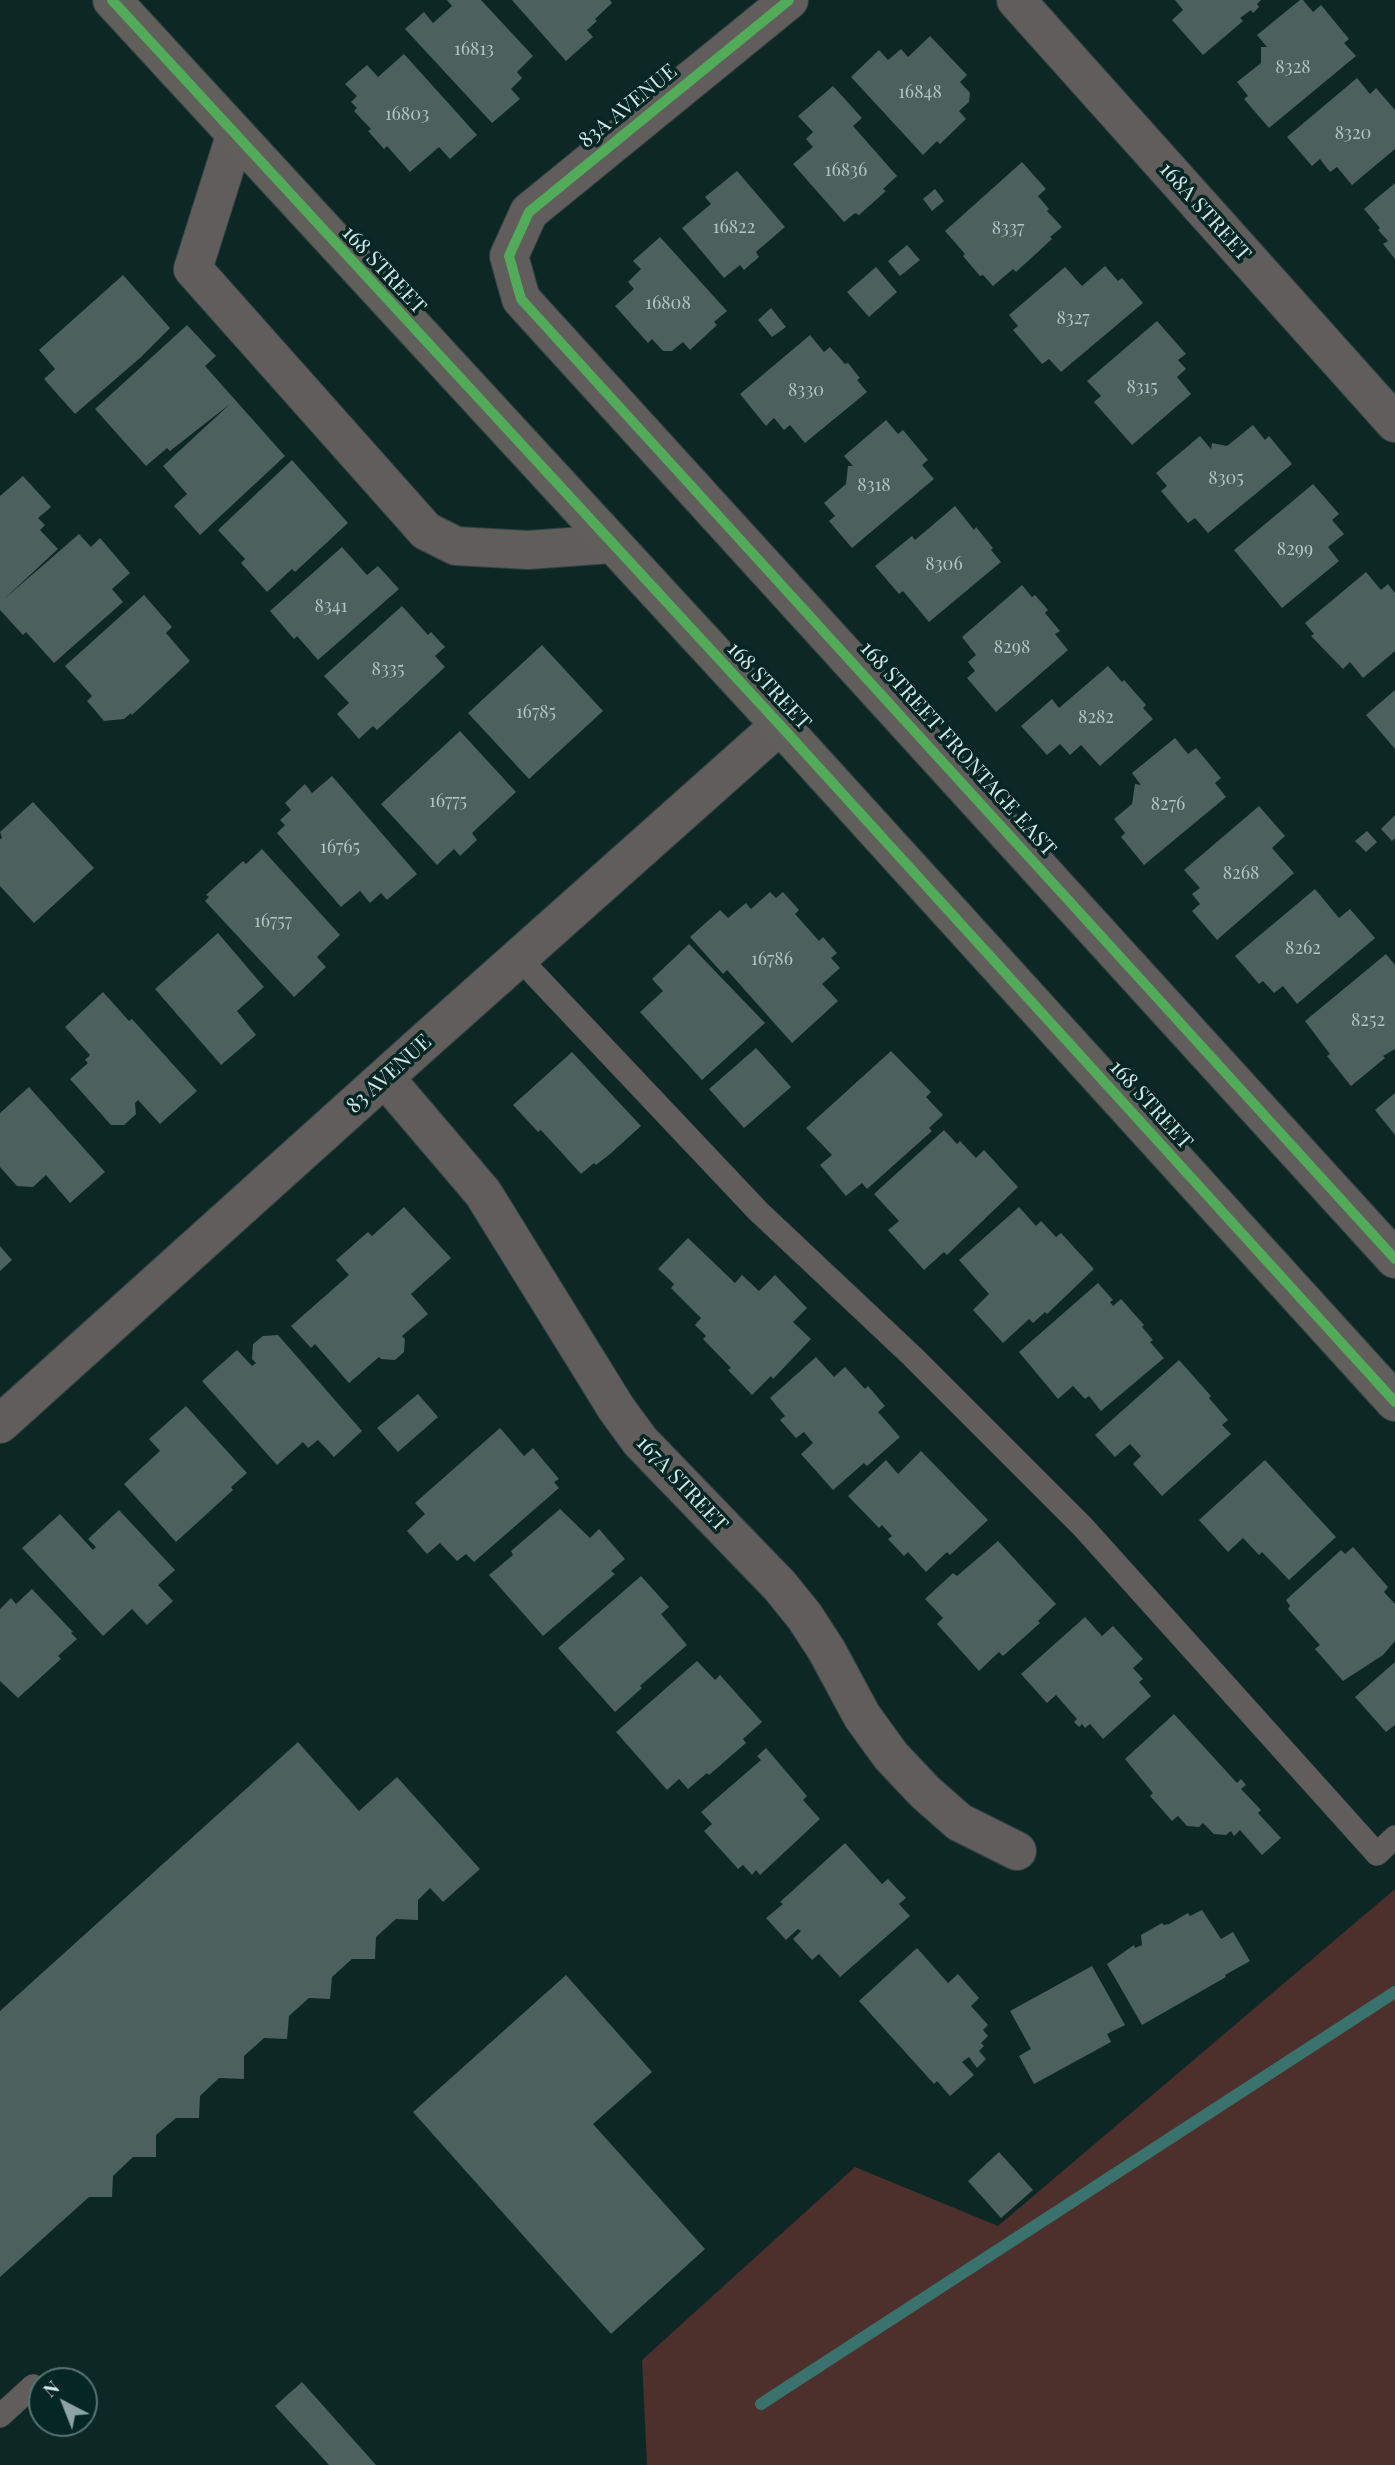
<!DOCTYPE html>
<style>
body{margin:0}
#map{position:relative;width:1395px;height:2465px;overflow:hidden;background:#0d2725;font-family:"Playfair Display",serif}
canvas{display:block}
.north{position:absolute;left:28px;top:2367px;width:70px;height:70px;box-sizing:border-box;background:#042724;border:2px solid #567471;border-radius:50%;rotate:318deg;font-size:19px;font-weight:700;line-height:28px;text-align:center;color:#d2e8e5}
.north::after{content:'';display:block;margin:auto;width:24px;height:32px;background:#8da4a2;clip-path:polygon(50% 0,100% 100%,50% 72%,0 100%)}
</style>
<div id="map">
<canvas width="1395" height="2465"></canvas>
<div class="north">N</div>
</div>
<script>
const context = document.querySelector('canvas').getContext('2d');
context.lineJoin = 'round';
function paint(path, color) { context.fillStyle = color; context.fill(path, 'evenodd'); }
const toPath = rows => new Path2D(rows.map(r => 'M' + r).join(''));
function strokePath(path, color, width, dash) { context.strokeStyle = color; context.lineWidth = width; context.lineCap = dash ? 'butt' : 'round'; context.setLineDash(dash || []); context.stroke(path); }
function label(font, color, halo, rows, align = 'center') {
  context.font = font + ' "Playfair Display",serif'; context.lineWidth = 7; context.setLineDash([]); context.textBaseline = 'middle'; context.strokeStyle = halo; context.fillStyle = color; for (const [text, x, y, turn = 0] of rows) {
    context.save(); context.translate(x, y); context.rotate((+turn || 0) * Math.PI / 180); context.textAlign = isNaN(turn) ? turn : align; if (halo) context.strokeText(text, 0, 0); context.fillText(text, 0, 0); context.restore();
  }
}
paint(toPath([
 [1395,1889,1395,2465,647,2465,642,2360,855,2167,998,2226]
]), '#4d2f2b');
strokePath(toPath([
 [761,2404,1395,1992]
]), '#3a736e', 12);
paint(toPath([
 [447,0,481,0,533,56,517,72,522,78,511,89,520,99,492,123,405,29,424,12,433,23,452,6],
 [512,0,610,0,612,3,595,19,597,21,587,30,593,37,566,61],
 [1175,0,1261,0,1257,4,1259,7,1253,13,1251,10,1240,18,1243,21,1203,55,1172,20,1183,10],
 [1300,0,1303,0,1313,12,1321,5,1349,39,1344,43,1356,56,1269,128,1244,99,1248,96,1237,82,1261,63,1261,47,1267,47,1257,35],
 [930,36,967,75,960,82,970,93,969,102,959,111,966,119,940,144,937,141,923,155,851,77,879,50,888,60,901,49,908,57],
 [404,54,477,135,450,159,439,147,410,172,387,146,384,149,368,131,371,129,354,111,357,108,351,102,357,96,345,84,367,65,378,77],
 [1357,78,1370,94,1376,88,1395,110,1395,149,1352,185,1337,167,1330,172,1320,159,1312,166,1287,137],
 [833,86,862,118,853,126,897,176,883,189,886,191,859,215,855,213,844,222,793,164,813,147,806,139,813,132,798,116],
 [1022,162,1046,189,1038,196,1049,209,1047,211,1062,227,1050,237,1052,239,1016,272,1013,269,993,286,983,275,980,276,963,256,965,254,945,231],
 [737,171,785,227,756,252,759,257,744,270,740,265,724,278,682,228,711,204,705,197],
 [1395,183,1395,259,1383,244,1388,241,1378,230,1380,228,1364,209],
 [935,189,944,201,932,211,923,199],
 [660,237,727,311,714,322,717,325,690,350,683,342,672,351,663,351,652,339,648,343,615,306,634,289,628,282,641,269,633,261],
 [907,245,920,260,900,276,888,261],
 [1105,266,1118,281,1122,278,1143,303,1061,372,1049,359,1042,364,1013,330,1018,326,1009,315,1065,267,1082,286],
 [876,267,897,292,869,317,847,292],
 [123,275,170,328,140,358,75,414,44,379,55,369,39,350],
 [771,308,786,327,772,337,758,320],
 [1157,321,1186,354,1178,360,1186,369,1177,377,1191,394,1132,445,1094,402,1101,396,1087,381],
 [187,325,216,356,205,366,285,456,200,535,174,506,187,494,163,466,230,404,170,451,167,448,146,466,95,409],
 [810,335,824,352,830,347,845,364,848,363,860,378,857,380,867,392,805,443,790,425,784,430,774,418,766,426,740,394],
 [886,420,898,434,903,430,928,460,922,465,934,479,852,548,829,521,835,516,824,503,846,484,848,466,853,466,844,456],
 [1253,425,1265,440,1269,436,1292,464,1208,533,1195,518,1188,523,1161,491,1167,486,1156,473,1200,436,1211,449,1212,443,1227,446],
 [292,460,348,523,295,572,292,569,267,592,241,563,245,559,218,530],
 [23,476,51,507,38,518,45,525,40,530,58,549,3,600,79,534,91,547,100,538,130,573,112,589,123,602,54,663,26,632,23,635,0,610,0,496],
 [1313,484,1339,514,1332,520,1344,534,1328,547,1339,561,1282,608,1234,550],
 [955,506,974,530,976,527,993,548,991,550,1001,562,929,622,903,591,899,594,875,566,912,536,915,540],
 [342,547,367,575,378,566,399,589,318,660,297,636,294,639,270,611],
 [1366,572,1381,590,1388,584,1395,593,1395,651,1363,678,1350,662,1343,669,1311,636,1314,634,1305,623],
 [1022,585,1032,597,1035,595,1048,610,1045,613,1060,631,1055,634,1068,650,996,712,967,678,975,671,968,662,976,655,962,637],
 [144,595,172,627,166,633,190,661,132,715,131,713,124,719,104,721,87,701,92,696,65,666],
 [402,606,428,635,431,632,445,647,435,656,445,667,377,730,373,726,359,739,337,714,349,703,324,676],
 [542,645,603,711,529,779,468,713],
 [1108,666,1122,682,1124,680,1146,705,1143,708,1153,719,1100,766,1081,745,1070,755,1060,744,1047,755,1021,726,1052,699,1059,708],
 [1395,690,1395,749,1366,715],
 [460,731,516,792,472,833,477,840,460,856,454,849,437,865,381,804],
 [1175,738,1188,754,1196,748,1221,778,1215,783,1226,797,1144,865,1121,837,1125,833,1114,819,1132,804,1135,784,1141,785,1132,773],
 [332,776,417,874,387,900,381,893,370,903,360,891,341,907,277,833,285,825,280,820,291,810,285,803,305,784,312,793],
 [33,802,94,868,34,923,0,886,0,839,2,838,0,832],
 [1259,806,1285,836,1272,848,1294,873,1217,940,1192,911,1200,904,1192,894,1200,888,1184,870],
 [1395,815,1395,838,1392,841,1381,829],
 [1367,831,1377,842,1366,852,1355,841],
 [262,849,340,935,317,957,326,967,294,997,205,901,209,897,206,895,243,861,246,864],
 [1315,889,1339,918,1350,909,1375,938,1297,1004,1283,986,1274,993,1263,981,1259,984,1235,956],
 [770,892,776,898,783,892,799,910,795,914,819,941,823,937,837,953,831,958,840,968,822,984,838,1001,792,1043,727,970,723,974,690,937,720,910,728,918,746,903,751,909],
 [218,933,264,987,237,1011,256,1035,221,1065,155,989],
 [689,944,765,1023,702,1080,640,1012,663,991,652,979],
 [1386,954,1395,965,1395,1049,1383,1056,1385,1058,1351,1086,1327,1056,1330,1054,1305,1021],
 [103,992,129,1021,132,1019,197,1091,160,1124,138,1100,135,1103,136,1114,124,1125,111,1125,70,1079,88,1063,85,1060,90,1055,65,1027],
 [756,1048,791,1087,744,1128,709,1089],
 [891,1051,931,1092,926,1097,943,1115,929,1128,932,1131,867,1189,862,1183,846,1196,820,1165,832,1155,806,1128],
 [572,1052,641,1126,610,1154,596,1165,594,1163,581,1174,541,1130,538,1132,513,1105],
 [29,1087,105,1172,70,1203,46,1175,33,1187,17,1186,0,1167,0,1113],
 [1395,1093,1395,1135,1375,1110],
 [944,1130,957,1144,960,1141,976,1158,984,1150,1018,1187,947,1255,944,1252,924,1270,888,1230,899,1221,874,1194],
 [404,1207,451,1258,411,1294,428,1314,402,1336,405,1339,404,1352,395,1360,381,1359,379,1357,349,1383,315,1344,311,1348,291,1326,349,1275,336,1260,368,1232,372,1236],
 [1019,1207,1036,1226,1041,1221,1056,1237,1061,1233,1094,1269,1047,1314,1045,1312,1033,1323,1029,1319,1003,1343,973,1310,989,1294,959,1260],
 [688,1238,735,1283,742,1275,759,1291,775,1275,807,1308,793,1322,811,1339,773,1379,771,1376,752,1395,728,1370,731,1368,703,1339,706,1336,695,1325,701,1318,671,1288,674,1284,658,1269],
 [0,1246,12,1260,0,1271],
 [1098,1283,1113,1300,1110,1302,1113,1306,1121,1299,1144,1325,1142,1327,1153,1340,1150,1342,1164,1358,1101,1411,1089,1396,1085,1399,1073,1386,1058,1399,1019,1352],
 [278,1335,362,1431,334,1457,318,1440,308,1448,303,1442,277,1465,202,1381,237,1350,252,1366,256,1363,252,1359,253,1344,263,1336],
 [816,1357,834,1377,845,1367,865,1389,868,1386,885,1406,878,1412,900,1437,867,1466,864,1463,833,1490,801,1454,813,1443,804,1432,796,1438,780,1420,785,1416,770,1398],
 [1179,1360,1211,1396,1209,1398,1228,1420,1222,1425,1231,1434,1162,1496,1133,1464,1141,1456,1130,1444,1115,1457,1095,1435],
 [418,1394,438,1417,398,1452,377,1428],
 [186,1406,247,1473,231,1487,233,1490,176,1542,124,1484,160,1451,149,1439],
 [500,1428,524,1456,533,1448,559,1479,554,1482,559,1488,474,1562,466,1554,457,1561,440,1543,427,1554,407,1531,425,1514,415,1503],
 [921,1451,988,1520,950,1555,947,1552,926,1572,908,1552,904,1556,888,1539,892,1536,882,1525,879,1528,848,1496,886,1460,898,1474],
 [1265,1460,1336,1537,1289,1580,1262,1552,1259,1555,1243,1538,1228,1552,1199,1520],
 [560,1509,590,1538,599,1529,625,1559,611,1571,615,1574,543,1636,489,1575,513,1555,511,1551],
 [119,1510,175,1570,158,1585,173,1601,147,1625,132,1609,103,1636,22,1548,60,1514,93,1550,96,1547,88,1539],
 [998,1541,1056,1604,1038,1621,1040,1623,1003,1656,999,1652,979,1671,937,1624,943,1618,925,1599,953,1573,957,1576],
 [1353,1547,1388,1587,1384,1592,1395,1604,1395,1641,1383,1655,1343,1681,1315,1649,1320,1645,1288,1609,1290,1606,1286,1600,1341,1550,1345,1554],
 [641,1576,669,1607,661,1614,687,1645,640,1686,642,1688,615,1712,558,1648],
 [32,1589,73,1632,71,1633,77,1639,58,1656,61,1659,18,1698,0,1681,0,1609,11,1598,16,1604],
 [1085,1617,1102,1636,1113,1626,1143,1659,1133,1668,1143,1679,1139,1682,1151,1696,1103,1739,1090,1724,1085,1728,1082,1724,1079,1727,1074,1722,1077,1719,1056,1695,1047,1703,1021,1674],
 [697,1661,715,1680,720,1675,762,1722,743,1739,746,1743,709,1775,707,1773,688,1789,679,1779,667,1790,616,1732],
 [1395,1662,1395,1725,1386,1732,1355,1697],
 [1174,1714,1237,1783,1241,1779,1246,1785,1241,1789,1261,1810,1258,1813,1281,1838,1262,1855,1240,1830,1234,1836,1231,1831,1226,1835,1214,1834,1203,1823,1199,1827,1187,1826,1178,1816,1172,1821,1150,1796,1153,1793,1125,1759],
 [298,1742,359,1811,397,1777,480,1869,443,1902,430,1888,418,1900,418,1920,396,1919,376,1937,375,1959,352,1959,332,1977,330,1999,309,1998,289,2016,287,2039,264,2038,244,2056,244,2079,219,2078,200,2096,199,2118,176,2118,156,2135,156,2157,133,2157,113,2176,112,2197,89,2197,0,2277,0,2011],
 [766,1748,807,1796,803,1800,820,1819,760,1875,756,1870,752,1875,743,1865,738,1869,704,1831,712,1824,701,1812,761,1760,757,1756],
 [845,1843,882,1884,888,1879,906,1898,899,1904,910,1916,840,1977,819,1954,812,1960,793,1939,801,1931,798,1929,786,1940,766,1918,783,1904,780,1902],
 [1202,1910,1221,1939,1233,1932,1250,1961,1225,1975,1226,1977,1142,2025,1107,1964,1134,1945,1135,1948,1142,1945,1141,1935,1162,1923,1164,1925,1169,1924,1188,1913,1190,1916],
 [917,1948,948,1983,958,1974,979,1998,971,2006,988,2025,983,2030,988,2036,981,2043,984,2046,979,2051,986,2059,977,2068,969,2057,962,2062,974,2075,950,2096,937,2081,934,2084,859,2001],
 [1092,1966,1125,2025,1107,2034,1111,2042,1034,2084,1019,2056,1031,2049,1010,2011],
 [566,1975,652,2072,593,2124,705,2249,611,2334,413,2112],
 [999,2152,1033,2190,1001,2218,968,2181],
 [302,2382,376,2465,329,2465,275,2406]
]), '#4c605e');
const lane = toPath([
 [519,958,758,1211,912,1356,1083,1527,1377,1854,1395,1837],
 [0,2416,33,2386]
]);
const street = toPath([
 [789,0,529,212,509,256,521,299,1395,1259],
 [1016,0,1395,423],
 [235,136,193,269,426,531,456,546,528,550,611,544],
 [385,1078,483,1193,616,1408,640,1441,780,1586,805,1617,827,1651,862,1716,891,1756,925,1792,959,1822,1017,1851],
 [0,1424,423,1043,780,725]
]);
const secondary = toPath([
 [112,0,780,725,1395,1402]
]);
strokePath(lane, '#2f4342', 24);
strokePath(street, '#2f4342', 40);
strokePath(secondary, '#2f4342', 40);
strokePath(lane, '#615d5c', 23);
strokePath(street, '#615d5c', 38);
strokePath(secondary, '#615f5c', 38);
strokePath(toPath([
 [112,0,780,725,1395,1402],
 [789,0,529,212,509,256,521,299,1395,1259]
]), '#51ab58', 10);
label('18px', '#b0c6c3', null, [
 ["16813",474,49],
 ["8328",1293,67],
 ["16848",920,92],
 ["16803",407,114],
 ["8320",1353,133],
 ["16836",846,170],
 ["16822",734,227],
 ["8337",1008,228],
 ["16808",668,303],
 ["8327",1073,318],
 ["8315",1142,387],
 ["8330",806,390],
 ["8305",1226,478],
 ["8318",874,485],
 ["8299",1295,549],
 ["8306",944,564],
 ["8341",331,606],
 ["8298",1012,647],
 ["8335",388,669],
 ["16785",536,712],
 ["8282",1096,717],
 ["16775",448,801],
 ["8276",1168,804],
 ["16765",340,847],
 ["8268",1241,873],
 ["16757",273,921],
 ["8262",1303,948],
 ["16786",772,959],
 ["8252",1368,1020]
]);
label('21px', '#d2e8e5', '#042724', [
 ["83A AVENUE",628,106,-39],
 ["168A STREET",1205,212,48],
 ["168 STREET",384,270,47],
 ["168 STREET",769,686,47],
 ["168 STREET FRONTAGE EAST",958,749,48],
 ["83 AVENUE",389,1074,-42],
 ["168 STREET",1151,1105,48],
 ["167A STREET",682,1484,47]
]);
</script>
